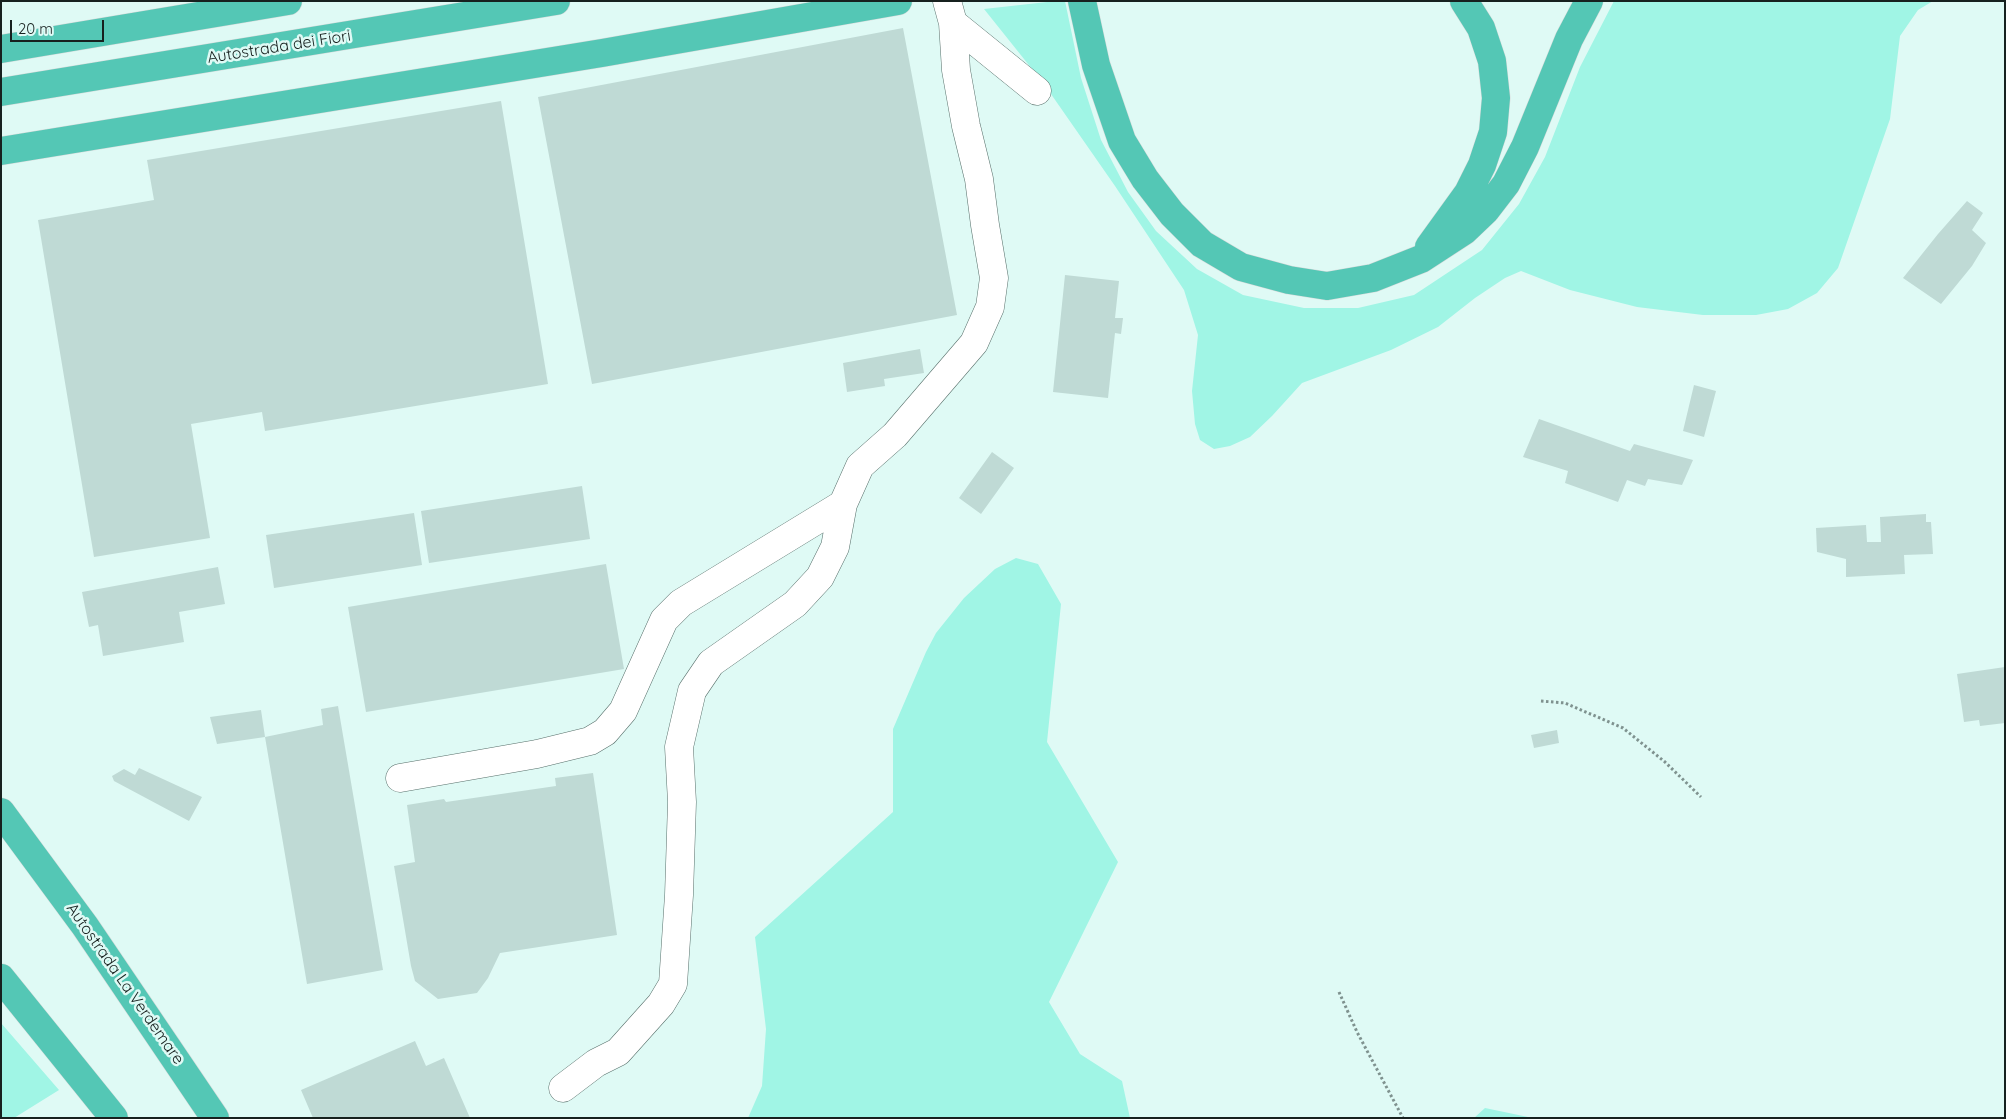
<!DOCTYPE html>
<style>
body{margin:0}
#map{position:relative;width:2006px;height:1119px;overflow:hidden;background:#dffaf5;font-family:Quicksand,sans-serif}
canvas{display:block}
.frame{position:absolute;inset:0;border:2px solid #17211f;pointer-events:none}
.scale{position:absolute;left:10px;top:20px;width:94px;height:22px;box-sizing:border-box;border:2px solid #17211f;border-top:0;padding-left:6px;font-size:15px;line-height:18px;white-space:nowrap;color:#17211f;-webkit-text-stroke:4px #dffaf5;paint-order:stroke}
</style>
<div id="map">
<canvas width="2006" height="1119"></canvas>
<div class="frame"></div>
<div class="scale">20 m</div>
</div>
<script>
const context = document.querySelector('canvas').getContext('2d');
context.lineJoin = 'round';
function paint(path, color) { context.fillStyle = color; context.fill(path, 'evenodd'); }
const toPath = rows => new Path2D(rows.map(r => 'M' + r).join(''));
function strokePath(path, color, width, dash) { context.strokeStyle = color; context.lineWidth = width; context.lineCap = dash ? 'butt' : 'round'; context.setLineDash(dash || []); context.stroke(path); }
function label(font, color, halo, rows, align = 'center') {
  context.font = font + ' Quicksand,sans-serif'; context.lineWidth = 5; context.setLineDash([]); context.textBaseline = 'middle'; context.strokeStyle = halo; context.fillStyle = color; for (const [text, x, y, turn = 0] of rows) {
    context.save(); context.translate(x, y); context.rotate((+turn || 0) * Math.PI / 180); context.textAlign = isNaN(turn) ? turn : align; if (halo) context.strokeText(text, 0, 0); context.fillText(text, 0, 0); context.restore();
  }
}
paint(toPath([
 [1056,1,1065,1,1081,78,1101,140,1128,192,1156,231,1197,269,1243,295,1304,308,1358,308,1414,295,1482,250,1519,204,1545,157,1580,67,1614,1,1933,1,1918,10,1900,36,1890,119,1838,268,1817,293,1788,309,1756,315,1703,315,1637,307,1570,290,1521,271,1505,278,1475,298,1438,327,1391,350,1302,383,1272,416,1250,437,1230,446,1214,449,1200,440,1195,424,1192,391,1198,335,1184,290,1115,186,1044,84,984,9],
 [1016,558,1038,564,1061,604,1047,742,1118,862,1049,1002,1080,1054,1122,1081,1130,1118,748,1118,762,1086,766,1029,755,937,893,812,893,729,926,652,936,633,964,598,995,569],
 [1,1023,59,1090,14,1118,1,1118],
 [1485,1108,1528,1117,1530,1118,1474,1118]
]), '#a0f5e5');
paint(toPath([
 [903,28,957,315,592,384,538,97],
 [501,101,548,384,265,431,262,412,191,424,210,538,94,557,38,220,154,200,147,160],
 [1967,201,1983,213,1972,230,1986,243,1972,266,1941,304,1903,278,1938,234],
 [1065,275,1119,281,1115,318,1123,318,1121,334,1115,333,1108,398,1053,392],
 [920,349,924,373,884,379,885,386,847,392,843,363],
 [1694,385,1716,391,1704,437,1683,431],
 [1539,419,1630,451,1634,444,1693,460,1682,485,1648,479,1645,486,1627,480,1618,502,1565,483,1568,471,1523,457],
 [992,452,1014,468,981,514,959,498],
 [582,486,590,539,429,563,421,511],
 [414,513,422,565,274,588,266,535],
 [1926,514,1926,522,1931,522,1933,554,1904,555,1905,574,1846,577,1846,559,1817,552,1816,528,1866,525,1867,542,1881,542,1880,517],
 [606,564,624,669,366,712,348,607],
 [218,567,225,604,179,612,184,642,103,656,98,625,89,627,82,592],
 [2005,667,2005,723,1980,726,1979,720,1964,722,1957,674],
 [338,706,383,970,307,984,265,737,323,725,321,709],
 [261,710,265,737,217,744,210,717],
 [1557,730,1559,743,1534,748,1531,735],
 [139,768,202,797,189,821,114,781,112,776,124,769,135,775],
 [593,773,617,935,500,953,488,978,477,993,438,999,415,981,411,966,394,866,415,862,407,805,444,799,446,802,556,786,555,778],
 [415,1041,426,1066,444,1058,470,1118,313,1118,301,1090]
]), '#bfdad5');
const minor = toPath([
 [953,23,1037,91],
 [400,778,537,754,590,741,605,732,623,711,664,620,681,603,843,504],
 [563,1088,596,1063,618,1052,661,1004,673,984,679,895,682,802,679,747,692,691,711,663,795,604,820,577,835,547,843,504,860,466,895,435,974,343,990,307,994,278,985,225,979,179,966,126,956,70,953,23,947,1]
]);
const highway = toPath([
 [1082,1,1096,65,1122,141,1145,179,1172,214,1202,244,1241,267,1289,280,1327,286,1373,278,1421,259,1464,231,1486,210,1506,184,1525,147,1569,39,1589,1],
 [1,49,288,1],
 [1,92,556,1],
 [1,151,602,53,898,1],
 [1429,247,1468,193,1482,165,1493,132,1496,98,1492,61,1481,28,1464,1],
 [1,812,85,926,215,1118],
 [1,978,114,1118]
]);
strokePath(minor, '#58706b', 29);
strokePath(highway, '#dadbdb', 29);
strokePath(toPath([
 [1541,701,1565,703,1623,728,1665,762,1701,797],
 [1339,992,1357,1032,1403,1118]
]), '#7f928f', 3, [2.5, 2.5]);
strokePath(minor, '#fff', 28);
strokePath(highway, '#54c7b5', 28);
label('16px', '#17211f', '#dffaf5', [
 ["Autostrada dei Fiori",279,47,-9],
 ["Autostrada La Verdemare",125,984,55]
]);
</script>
